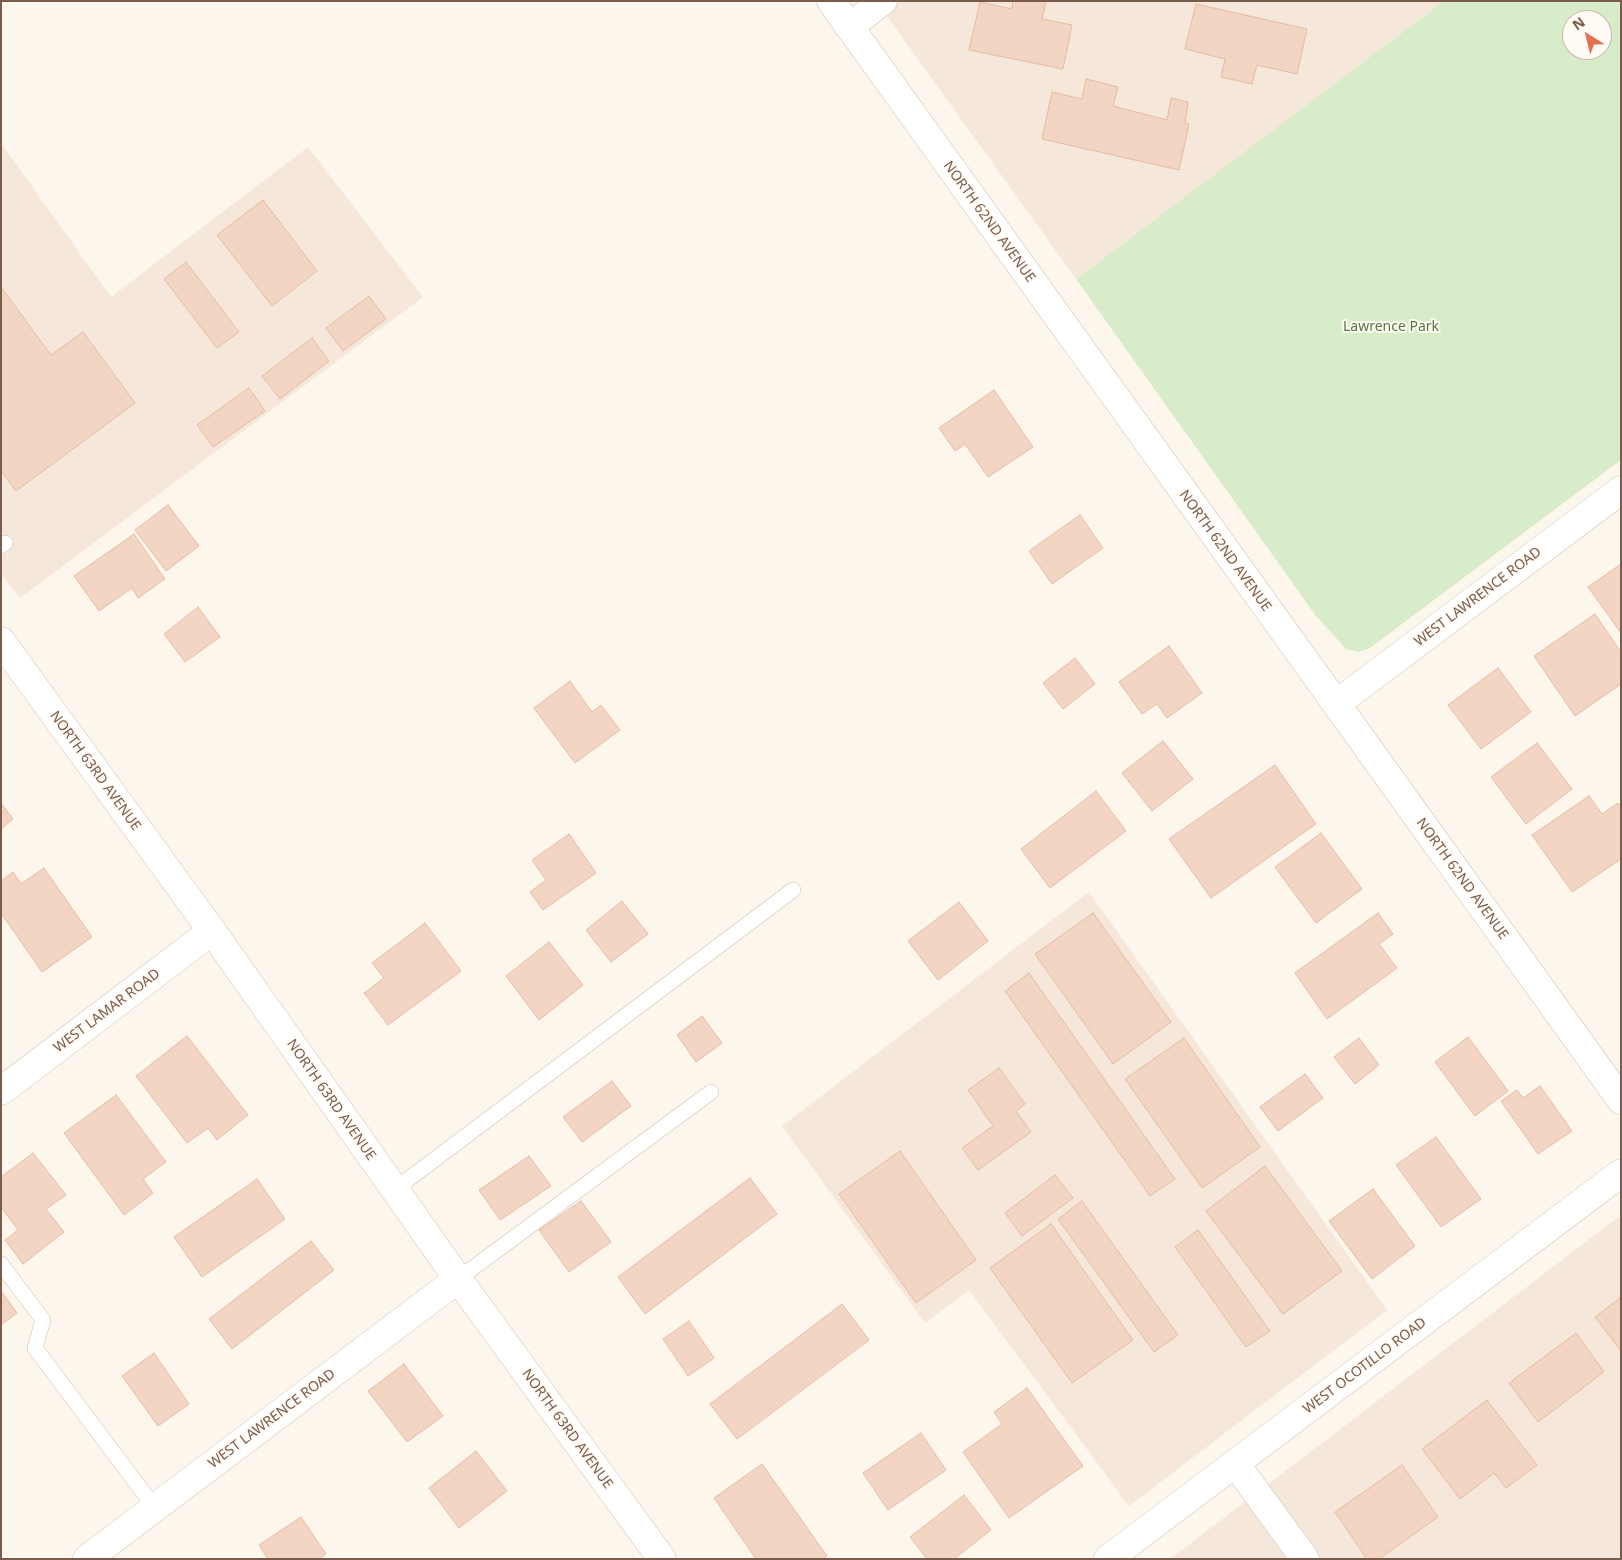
<!DOCTYPE html>
<style>
body{margin:0}
#map{position:relative;width:1622px;height:1560px;overflow:hidden;background:#fdf6ec;font-family:"Noto Sans",sans-serif}
canvas{display:block}
.frame{position:absolute;inset:0;border:2px solid #7a5c4d;pointer-events:none}
.north{position:absolute;left:1562px;top:10px;width:50px;height:50px;box-sizing:border-box;background:#fffaf3;border:1px solid #cabbb1;border-radius:50%;rotate:324deg;font-size:14px;font-weight:700;line-height:20px;text-align:center;color:#7a5c4d}
.north::after{content:'';display:block;margin:auto;width:18px;height:22px;background:#e76f51;clip-path:polygon(50% 0,100% 100%,50% 72%,0 100%)}
</style>
<div id="map">
<canvas width="1622" height="1560"></canvas>
<div class="frame"></div>
<div class="north">N</div>
</div>
<script>
const context = document.querySelector('canvas').getContext('2d');
context.lineJoin = 'round';
function paint(path, color) { context.fillStyle = color; context.fill(path, 'evenodd'); }
const toPath = rows => new Path2D(rows.map(r => 'M' + r).join(''));
function strokePath(path, color, width, dash) { context.strokeStyle = color; context.lineWidth = width; context.lineCap = dash ? 'butt' : 'round'; context.setLineDash(dash || []); context.stroke(path); }
function label(font, color, halo, rows, align = 'center') {
  context.font = font + ' "Noto Sans",sans-serif'; context.lineWidth = 4; context.setLineDash([]); context.textBaseline = 'middle'; context.strokeStyle = halo; context.fillStyle = color; for (const [text, x, y, turn = 0] of rows) {
    context.save(); context.translate(x, y); context.rotate((+turn || 0) * Math.PI / 180); context.textAlign = isNaN(turn) ? turn : align; if (halo) context.strokeText(text, 0, 0); context.fillText(text, 0, 0); context.restore();
  }
}
paint(toPath([
 [876,1,1444,1,1076,279],
 [1,143,111,297,308,147,423,297,20,598,1,573],
 [1089,892,1387,1310,1129,1506,969,1290,925,1323,782,1126],
 [1621,1215,1621,1559,1170,1559]
]), '#f5e8da');
paint(toPath([
 [1444,1,1621,1,1621,460,1370,648,1359,652,1346,649,1316,616,1076,279],
 [1572,20,1602,20,1602,50,1572,50]
]), '#d8ecc9');
const building = toPath([
 [1013,1,1046,1,1042,19,1072,25,1063,69,969,50,980,2,1012,9,1013,1],
 [1196,4,1307,29,1297,74,1257,65,1252,84,1221,77,1225,59,1185,49,1196,4],
 [1086,79,1118,87,1113,106,1167,120,1171,98,1188,102,1185,123,1189,124,1179,170,1042,139,1052,92,1082,99,1086,79],
 [263,200,317,271,272,306,217,235,263,200],
 [186,262,239,332,217,348,164,279,186,262],
 [1,287,51,355,83,332,135,403,16,491,1,471,1,287],
 [369,296,386,319,343,351,326,328,369,296],
 [312,338,329,361,280,399,262,376,312,338],
 [249,388,265,411,213,447,197,425,249,388],
 [994,390,1033,447,988,477,965,444,955,451,939,428,994,390],
 [168,505,199,546,166,571,135,530,168,505],
 [1080,515,1103,548,1052,584,1029,551,1080,515],
 [134,534,165,579,138,598,132,588,99,611,74,576,134,534],
 [1621,564,1621,633,1588,587,1621,564],
 [198,607,220,637,185,662,164,634,198,607],
 [1595,614,1621,652,1621,684,1575,716,1534,656,1595,614],
 [1169,646,1202,693,1167,718,1157,704,1142,714,1119,682,1169,646],
 [1075,658,1095,684,1063,709,1043,683,1075,658],
 [1498,668,1531,712,1481,749,1448,705,1498,668],
 [570,681,592,712,601,705,620,730,575,763,534,708,570,681],
 [1163,741,1193,779,1152,811,1122,773,1163,741],
 [1537,743,1572,789,1526,824,1491,777,1537,743],
 [1275,765,1316,824,1211,898,1169,839,1275,765],
 [1096,791,1126,831,1050,888,1021,849,1096,791],
 [1589,796,1602,814,1618,803,1621,807,1621,859,1572,892,1532,835,1589,796],
 [1,803,13,819,1,829,1,803],
 [1321,833,1362,889,1316,923,1275,867,1321,833],
 [569,834,596,873,543,910,530,892,546,880,532,860,569,834],
 [44,868,92,937,42,972,1,913,1,881,13,872,21,884,44,868],
 [622,901,648,934,611,962,586,930,622,901],
 [959,902,988,941,938,980,908,941,959,902],
 [1093,913,1171,1022,1113,1064,1035,954,1093,913],
 [1378,913,1393,934,1379,944,1397,968,1327,1019,1295,973,1378,913],
 [425,923,461,971,388,1025,364,993,384,978,372,963,425,923],
 [549,942,583,985,539,1020,506,976,549,942],
 [1029,973,1175,1179,1150,1196,1005,991,1029,973],
 [702,1016,722,1043,696,1062,677,1035,702,1016],
 [187,1036,248,1115,217,1140,208,1128,187,1143,136,1076,187,1036],
 [1468,1037,1508,1091,1475,1116,1435,1062,1468,1037],
 [1184,1038,1260,1147,1202,1188,1125,1079,1184,1038],
 [1359,1038,1379,1065,1355,1084,1334,1057,1359,1038],
 [999,1068,1025,1104,1016,1111,1031,1132,978,1170,962,1148,993,1126,968,1090,999,1068],
 [1305,1074,1323,1098,1278,1131,1260,1107,1305,1074],
 [612,1081,631,1106,582,1142,563,1117,612,1081],
 [1540,1086,1572,1131,1538,1154,1501,1101,1517,1090,1523,1098,1540,1086],
 [116,1095,166,1162,143,1179,153,1193,124,1215,64,1133,116,1095],
 [1436,1137,1481,1199,1441,1227,1396,1165,1436,1137],
 [900,1151,976,1260,916,1303,839,1194,900,1151],
 [33,1153,66,1195,46,1209,64,1232,23,1264,5,1240,18,1230,1,1207,1,1177,33,1153],
 [529,1156,551,1186,500,1220,479,1190,529,1156],
 [1265,1166,1342,1271,1283,1314,1206,1211,1265,1166],
 [1055,1175,1073,1198,1022,1236,1005,1213,1055,1175],
 [750,1178,777,1214,645,1314,618,1277,750,1178],
 [257,1179,285,1219,202,1277,174,1237,257,1179],
 [1373,1189,1415,1246,1372,1279,1329,1221,1373,1189],
 [581,1201,611,1242,569,1272,539,1230,581,1201],
 [1082,1201,1178,1335,1154,1352,1058,1219,1082,1201],
 [1051,1224,1133,1340,1072,1383,990,1268,1051,1224],
 [1198,1230,1270,1331,1246,1347,1175,1247,1198,1230],
 [311,1241,334,1270,232,1349,209,1319,311,1241],
 [1,1291,17,1313,1,1325,1,1291],
 [1621,1297,1621,1351,1595,1317,1621,1297],
 [842,1304,869,1340,737,1439,710,1404,842,1304],
 [689,1321,714,1358,688,1376,663,1339,689,1321],
 [1576,1333,1604,1372,1538,1422,1509,1383,1576,1333],
 [154,1353,189,1404,158,1426,122,1376,154,1353],
 [404,1364,443,1416,407,1442,368,1391,404,1364],
 [1027,1388,1083,1466,1009,1518,963,1452,1002,1424,994,1412,1027,1388],
 [1487,1400,1537,1465,1506,1488,1494,1473,1460,1499,1422,1449,1487,1400],
 [921,1433,946,1470,888,1510,863,1473,921,1433],
 [476,1451,507,1491,459,1528,429,1488,476,1451],
 [762,1464,827,1556,823,1559,756,1559,714,1498,762,1464],
 [1402,1465,1438,1517,1379,1559,1367,1559,1335,1512,1402,1465],
 [964,1495,991,1530,954,1559,927,1559,910,1537,964,1495],
 [301,1517,326,1554,319,1559,268,1559,259,1545,301,1517]
]);
paint(building, '#f3d5c3');
strokePath(building, '#e6bba3', 1);
const lane = toPath([
 [1,546,5,543],
 [394,1190,793,890],
 [1,1264,43,1320,35,1348,155,1508],
 [458,1279,711,1092]
]);
const street = toPath([
 [831,1,1621,1100],
 [849,27,883,1],
 [1336,704,1621,490],
 [1,1091,212,931],
 [1235,1463,1305,1559],
 [87,1559,458,1279]
]);
const secondary = toPath([
 [1,641,212,931,458,1279,662,1559],
 [1108,1559,1621,1173]
]);
strokePath(lane, '#d1beb0', 16);
strokePath(street, '#d1beb0', 29);
strokePath(secondary, '#d6c0b0', 29);
strokePath(lane, '#fff', 15);
strokePath(street, '#fff', 28);
strokePath(secondary, '#fff', 28);
label('14px', '#7a5c4d', '#fffaf3', [
 ["NORTH 62ND AVENUE",989,222,54],
 ["NORTH 62ND AVENUE",1225,551,54],
 ["WEST LAWRENCE ROAD",1478,597,-37],
 ["NORTH 63RD AVENUE",95,771,54],
 ["NORTH 62ND AVENUE",1462,879,54],
 ["WEST LAMAR ROAD",107,1011,-37],
 ["NORTH 63RD AVENUE",331,1100,55],
 ["WEST OCOTILLO ROAD",1365,1366,-37],
 ["WEST LAWRENCE ROAD",272,1419,-37],
 ["NORTH 63RD AVENUE",567,1429,54]
]);
label('14px', '#537a41', '#fffaf3', [
 ["Lawrence Park",1391,327]
]);
</script>
